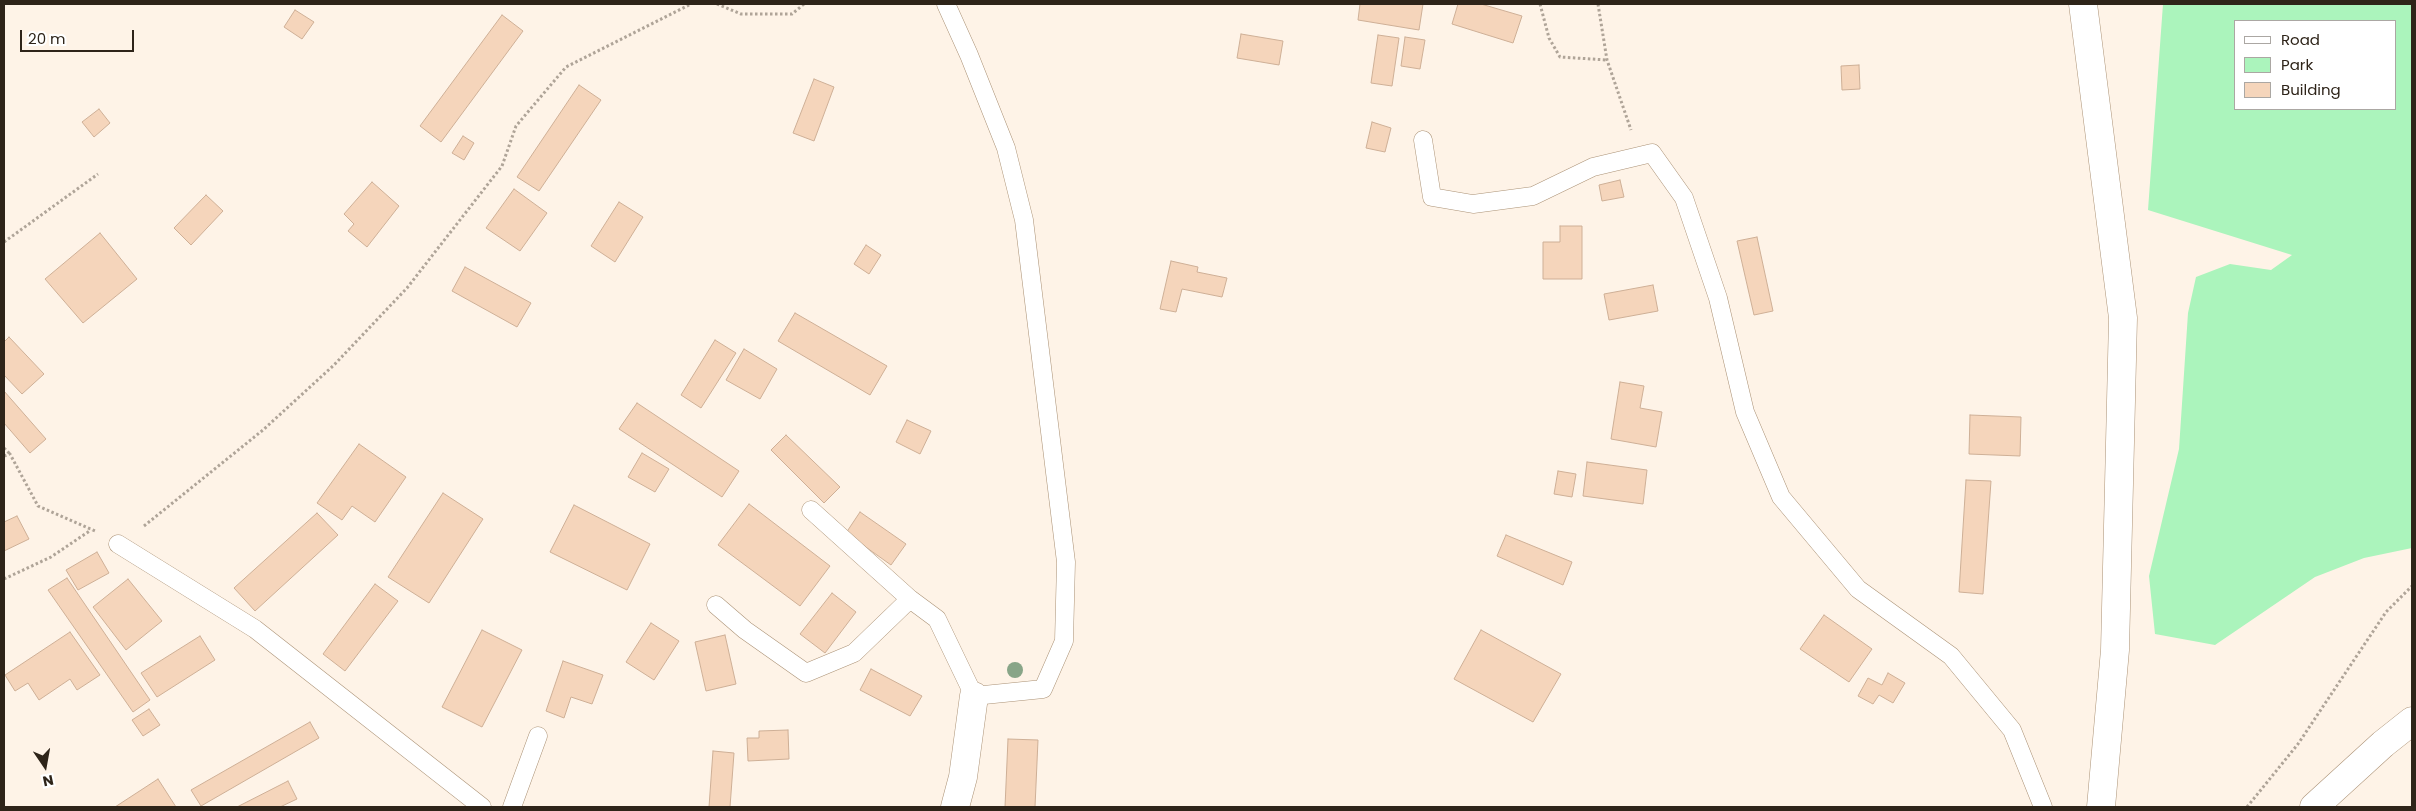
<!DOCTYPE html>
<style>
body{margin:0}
#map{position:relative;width:2416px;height:811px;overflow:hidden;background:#fef3e7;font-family:Poppins,sans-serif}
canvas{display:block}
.frame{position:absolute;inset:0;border:5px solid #2e2419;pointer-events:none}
.legend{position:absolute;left:2234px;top:20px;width:162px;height:90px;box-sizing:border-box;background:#fff;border:1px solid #aba7a3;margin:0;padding:6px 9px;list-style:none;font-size:15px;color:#2e2419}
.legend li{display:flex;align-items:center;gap:10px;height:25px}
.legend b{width:25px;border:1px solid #aba7a3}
.north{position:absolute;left:20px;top:741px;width:50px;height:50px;-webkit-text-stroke:4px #fff;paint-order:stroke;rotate:168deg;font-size:14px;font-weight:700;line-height:20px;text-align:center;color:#2e2419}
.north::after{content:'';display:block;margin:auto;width:18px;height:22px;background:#2e2419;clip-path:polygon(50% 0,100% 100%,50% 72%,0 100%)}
.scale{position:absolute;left:20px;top:30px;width:114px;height:22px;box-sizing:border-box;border:2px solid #2e2419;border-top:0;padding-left:6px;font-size:15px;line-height:18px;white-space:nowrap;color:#2e2419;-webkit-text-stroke:4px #fff;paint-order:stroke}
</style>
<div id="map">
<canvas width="2416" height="811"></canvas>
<div class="frame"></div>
<ul class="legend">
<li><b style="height:6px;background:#fff"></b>Road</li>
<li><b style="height:14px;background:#abf4bc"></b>Park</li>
<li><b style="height:14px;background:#f5d5bb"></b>Building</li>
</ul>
<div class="north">N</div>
<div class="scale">20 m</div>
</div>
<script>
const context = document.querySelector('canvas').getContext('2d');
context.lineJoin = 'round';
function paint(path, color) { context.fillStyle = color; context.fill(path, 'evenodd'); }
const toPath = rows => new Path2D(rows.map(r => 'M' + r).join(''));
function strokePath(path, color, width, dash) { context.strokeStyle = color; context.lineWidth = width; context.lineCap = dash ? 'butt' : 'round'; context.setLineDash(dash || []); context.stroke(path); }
paint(toPath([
 [2163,4,2412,4,2412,548,2364,558,2315,577,2215,645,2155,634,2149,576,2179,449,2188,313,2196,277,2230,264,2271,270,2292,255,2148,210],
 [2235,21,2395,21,2395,109,2235,109]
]), '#abf4bc');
const building = toPath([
 [1360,4,1423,4,1419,30,1358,20,1360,4],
 [1458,4,1481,4,1522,16,1513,43,1452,24,1458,4],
 [295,10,314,22,302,39,284,27,295,10],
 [502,15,523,31,441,142,420,126,502,15],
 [1241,34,1283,41,1279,65,1237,58,1241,34],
 [1378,35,1399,38,1392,86,1371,83,1378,35],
 [1405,37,1425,40,1420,69,1401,66,1405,37],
 [1859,65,1860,89,1842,90,1841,66,1859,65],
 [814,79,834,87,814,141,793,133,814,79],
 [579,85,601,100,539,191,517,177,579,85],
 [99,109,110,123,94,137,82,122,99,109],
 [1372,122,1391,128,1385,152,1366,148,1372,122],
 [463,136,474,143,464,160,452,153,463,136],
 [1620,180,1624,197,1602,201,1599,185,1620,180],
 [372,182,399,206,367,247,348,231,354,224,344,214,372,182],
 [514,189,547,213,520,251,486,228,514,189],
 [206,195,223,211,191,245,174,228,206,195],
 [619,202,643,217,615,262,591,246,619,202],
 [1560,226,1582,226,1582,279,1543,279,1543,242,1560,242,1560,226],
 [100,233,137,279,83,323,45,279,100,233],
 [1757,237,1773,311,1754,315,1737,241,1757,237],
 [866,245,881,255,869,274,854,264,866,245],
 [1171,261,1198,267,1197,272,1227,278,1222,297,1182,289,1176,312,1160,309,1171,261],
 [465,267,531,303,517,327,452,291,465,267],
 [1653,285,1658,311,1609,320,1604,294,1653,285],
 [795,313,887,366,870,395,778,341,795,313],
 [9,337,44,374,22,394,4,375,4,342,9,337],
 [715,340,736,353,701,408,681,395,715,340],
 [744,349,777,369,760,399,726,380,744,349],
 [1620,382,1644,386,1640,408,1662,412,1656,447,1611,439,1620,382],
 [4,391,46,439,30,453,4,423,4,391],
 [637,403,739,471,722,497,619,429,637,403],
 [1970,415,2021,417,2020,456,1969,454,1970,415],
 [907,420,931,431,920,454,896,442,907,420],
 [786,435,840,487,824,503,771,450,786,435],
 [359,444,406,477,375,522,352,506,342,520,317,503,359,444],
 [642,453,669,469,655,492,628,477,642,453],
 [1587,462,1647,470,1643,504,1583,496,1587,462],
 [1558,471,1576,474,1572,497,1554,494,1558,471],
 [1966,480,1991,481,1983,594,1959,592,1966,480],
 [443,493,483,519,429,603,388,577,443,493],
 [749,504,830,566,800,606,718,545,749,504],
 [574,505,650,544,627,590,550,552,574,505],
 [860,512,906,544,891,565,846,533,860,512],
 [317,513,338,535,255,611,234,588,317,513],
 [17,516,29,539,4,551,4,522,17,516],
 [1506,535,1572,562,1563,585,1497,556,1506,535],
 [97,552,109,573,78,590,66,570,97,552],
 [67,578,150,700,133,712,48,590,67,578],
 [128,579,162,621,126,650,93,607,128,579],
 [375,584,398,601,345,671,323,654,375,584],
 [832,593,856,612,825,653,800,634,832,593],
 [1824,615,1872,649,1849,682,1800,649,1824,615],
 [651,623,679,641,654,680,626,662,651,623],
 [482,630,522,650,482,727,442,707,482,630],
 [1481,630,1561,674,1533,722,1454,679,1481,630],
 [70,632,100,675,77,690,70,679,39,700,28,683,15,691,5,675,70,632],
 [725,635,736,684,706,691,695,642,725,635],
 [200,636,215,660,157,697,141,673,200,636],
 [563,661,603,675,592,704,571,697,564,718,546,711,563,661],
 [871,669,922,696,910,716,860,690,871,669],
 [1888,673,1905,683,1893,703,1879,695,1873,704,1858,696,1868,678,1882,685,1888,673],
 [149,709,160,725,143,736,132,720,149,709],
 [310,722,319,738,201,806,191,790,310,722],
 [788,730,789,759,748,761,747,738,759,738,759,731,788,730],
 [1008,739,1038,740,1035,807,1005,807,1008,739],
 [713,751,734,753,730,807,709,807,713,751],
 [158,779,176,807,115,807,158,779],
 [288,781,297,799,280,807,237,807,288,781]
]);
paint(building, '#f5d5bb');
strokePath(building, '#ceaf96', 1);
const lane = toPath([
 [1423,140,1432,197,1473,204,1533,196,1593,167,1652,153,1684,198,1718,298,1745,412,1781,497,1858,589,1951,656,2012,730,2043,807],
 [811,510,910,599,937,619,974,696,1043,689,1064,641,1066,562,1024,220,1006,148,969,55,946,4],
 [118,544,255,629,482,807],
 [716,605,745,630,806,673,854,653,910,599],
 [512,807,538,736]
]);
const street = toPath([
 [2083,4,2123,318,2115,650,2101,807],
 [955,807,963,777,974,696],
 [2314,807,2383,744,2412,721]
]);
strokePath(lane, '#ab9276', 19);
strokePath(street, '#ab9276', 29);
strokePath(toPath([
 [717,4,741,14,792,14,804,4],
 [1540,4,1549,38,1560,57,1607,60],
 [1598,4,1607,60,1631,130],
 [4,242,98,174],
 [4,448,10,454],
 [4,456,10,454,38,506,95,531],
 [144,526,263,430,334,365,407,288,502,166,516,126,566,67,691,4],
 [4,579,51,557,91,530],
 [2247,807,2298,744,2386,612,2412,586]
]), '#afa498', 3, [2.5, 2.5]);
strokePath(lane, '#fff', 18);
strokePath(street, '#fff', 28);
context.fillStyle = '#88a588';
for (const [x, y] of [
 [1015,670]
]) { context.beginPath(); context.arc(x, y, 8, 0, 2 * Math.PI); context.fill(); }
</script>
